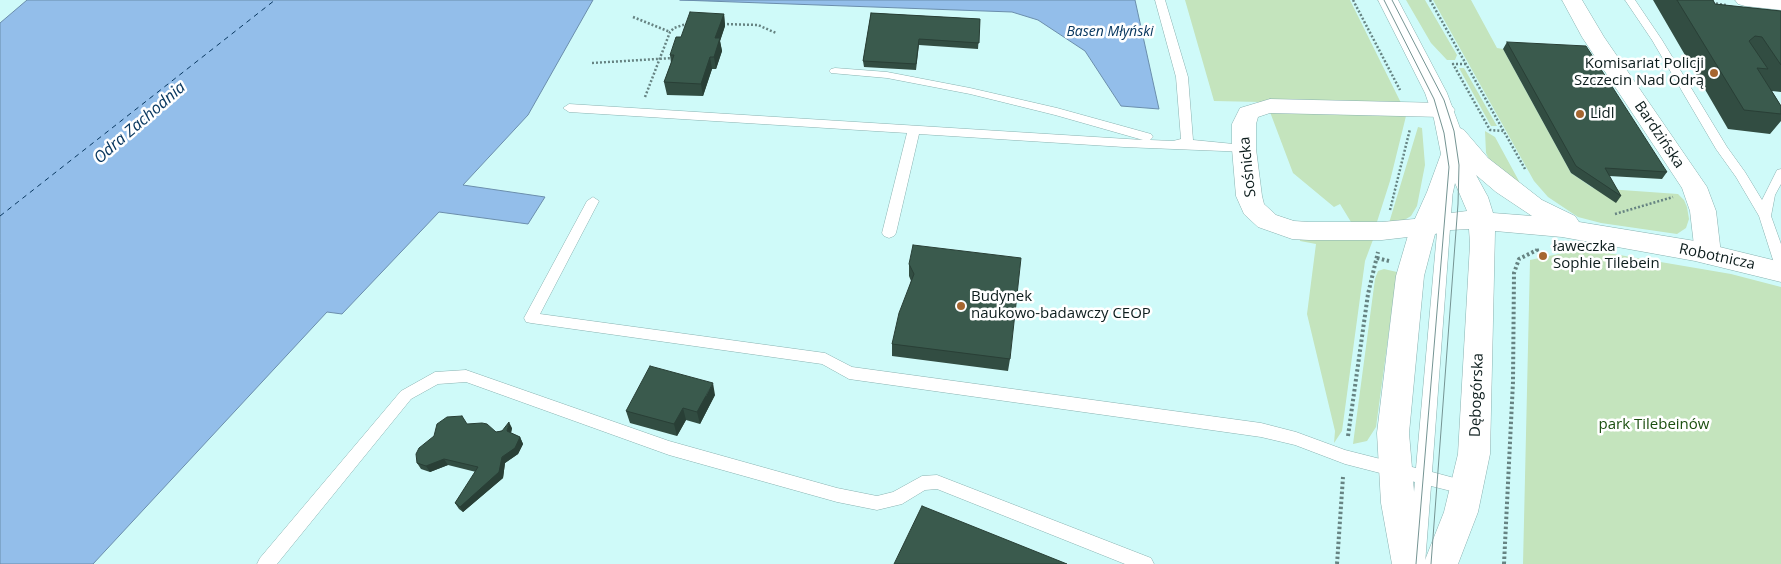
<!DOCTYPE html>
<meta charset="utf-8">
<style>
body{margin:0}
canvas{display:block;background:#cffaf9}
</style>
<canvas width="1781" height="564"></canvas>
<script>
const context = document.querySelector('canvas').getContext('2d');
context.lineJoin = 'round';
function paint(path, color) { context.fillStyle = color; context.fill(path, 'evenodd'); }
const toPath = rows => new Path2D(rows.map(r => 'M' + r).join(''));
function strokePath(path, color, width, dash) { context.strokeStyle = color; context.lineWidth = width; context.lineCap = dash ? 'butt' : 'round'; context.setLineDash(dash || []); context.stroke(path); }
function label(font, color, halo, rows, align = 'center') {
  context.font = font + ' "Open Sans",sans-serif'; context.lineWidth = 5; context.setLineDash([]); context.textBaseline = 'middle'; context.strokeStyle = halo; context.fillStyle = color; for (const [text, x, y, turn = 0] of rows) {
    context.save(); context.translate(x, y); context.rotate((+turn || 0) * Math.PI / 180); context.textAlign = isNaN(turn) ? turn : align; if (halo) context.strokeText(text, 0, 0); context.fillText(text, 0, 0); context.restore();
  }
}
paint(toPath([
 [1185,0,1350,0,1402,105,1214,101],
 [1406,0,1425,0,1457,55,1455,60,1447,60,1431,43],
 [1433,0,1471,0,1497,48,1503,49,1571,173,1593,188,1678,194,1684,200,1687,207,1689,219,1686,228,1677,234,1601,223,1578,217,1548,197,1534,181],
 [1459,68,1464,68,1497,126,1491,126],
 [1270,112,1406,116,1390,181,1376,225,1354,227,1340,204,1334,207,1293,173],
 [1418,127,1422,128,1425,165,1417,206,1411,216,1401,222,1389,223],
 [1485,131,1495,137,1526,194,1491,163,1486,153],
 [1299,235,1374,237,1365,261,1342,431,1334,443,1335,431,1307,314,1316,244,1300,241],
 [1596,251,1731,274,1781,287,1781,564,1523,564,1530,260,1563,253],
 [1384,269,1397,272,1376,427,1367,441,1353,444,1375,279,1378,271]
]), '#c4e4bd');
const water = toPath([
 [27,0,593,0,528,115,463,185,545,197,528,224,439,212,342,314,327,312,93,564,0,564,0,23,27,0],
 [680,0,1135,0,1159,109,1121,106,1085,51,1038,20,1012,12,680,0]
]);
paint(water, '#93beea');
strokePath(water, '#6b8eac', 1);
strokePath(toPath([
 [0,216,275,0]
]), '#093860', 1, [5, 4.5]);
const lane = toPath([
 [1155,0,1165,0,1188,77,1193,140,1244,145,1250,149,1248,152,1124,147,919,134,896,233,894,236,889,238,884,236,882,233,907,133,569,112,563,108,569,104,1143,140,1055,115,970,94,887,78,831,73,829,71,831,69,835,68,887,72,970,88,1057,108,1151,134,1153,137,1150,140,1173,141,1181,139,1176,77,1155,0],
 [1625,0,1635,0,1662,40,1727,147,1745,172,1762,200,1777,170,1781,169,1781,184,1775,195,1771,216,1781,244,1781,268,1776,266,1774,263,1759,216,1736,177,1716,149,1652,40,1625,0],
 [1447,184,1453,188,1432,472,1473,483,1475,488,1473,493,1467,495,1431,486,1425,564,1407,564,1415,482,1345,464,1295,445,1261,437,849,379,822,364,531,323,526,322,524,318,587,201,593,197,599,201,540,314,825,353,852,367,1261,423,1296,432,1345,450,1416,468,1441,188,1447,184],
 [466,370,669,441,837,488,877,496,893,492,922,476,937,475,1151,558,1154,564,1125,564,937,489,925,490,902,504,877,510,837,502,669,455,466,382,438,384,411,399,277,564,257,564,260,558,401,391,435,372,466,370]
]);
const street = toPath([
 [1562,0,1582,0,1604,37,1707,187,1716,211,1721,254,1717,261,1708,264,1699,261,1695,254,1690,211,1682,188,1582,37,1562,0],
 [1735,0,1781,0,1781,10,1745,6,1738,4,1735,0],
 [1270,99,1443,103,1451,105,1455,110,1451,115,1443,117,1270,113,1258,117,1256,124,1256,149,1262,196,1264,204,1276,215,1294,221,1309,222,1382,222,1425,218,1434,220,1438,227,1434,234,1382,240,1309,240,1292,239,1258,227,1244,214,1236,196,1232,149,1232,124,1240,108,1270,99]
]);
const secondary = toPath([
 [1378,0,1398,0,1447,93,1460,128,1464,130,1488,158,1542,200,1575,216,1579,222,1695,241,1781,262,1781,282,1695,261,1562,237,1495,231,1490,454,1478,512,1458,564,1392,564,1381,503,1377,433,1396,276,1409,232,1427,192,1441,154,1434,119,1425,93,1378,0],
 [1476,175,1496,192,1532,216,1493,213,1488,197,1476,175],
 [1455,183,1467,211,1443,214,1453,192,1455,183],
 [1469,229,1470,244,1458,454,1444,512,1425,560,1415,503,1409,433,1424,276,1435,234,1451,230,1469,229]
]);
strokePath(lane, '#89b2b1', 1);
strokePath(street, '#89b2b1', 1);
strokePath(secondary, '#89b2b1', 1);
strokePath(toPath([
 [1353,0,1400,90],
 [1430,0,1525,169],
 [1712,3,1726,5],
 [633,17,670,32],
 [723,24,758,25,776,33],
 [592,63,672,58],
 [1466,64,1453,64,1490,130,1503,131],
 [645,97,670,32,674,28,689,23],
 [1390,210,1410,129],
 [1615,214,1673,197]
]), '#668382', 2.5, [2, 2]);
strokePath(toPath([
 [1377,258,1389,261],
 [1348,436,1368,294,1378,252],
 [1337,564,1343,477],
 [1504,564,1513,382,1514,273,1519,259,1537,250,1536,247]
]), '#668382', 4, [2.5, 2.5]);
paint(lane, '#fff');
paint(street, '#fff');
paint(secondary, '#fff');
strokePath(toPath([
 [1384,0,1434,99,1444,133,1449,167,1416,564],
 [1392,0,1444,100,1454,131,1459,165,1458,204,1431,564]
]), '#759493', 1);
paint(toPath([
 [1653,0,1713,0,1715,4,1781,11,1781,92,1772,91,1781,106,1781,121,1770,134,1728,129],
 [871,13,980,19,978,49,919,45,916,70,864,67,863,61],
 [724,14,725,26,720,41,722,51,716,69,712,69,703,96,667,95,664,82,671,63,670,55,681,37],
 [1507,42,1667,172,1662,179,1609,176,1621,196,1616,203,1571,173,1503,49],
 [909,264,1010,359,1008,371,892,356,892,344,911,281,909,276],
 [715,395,700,424,686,420,677,436,630,423,626,411],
 [467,424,496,432,512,428,511,433,520,437,523,444,518,454,505,463,503,478,463,512,459,509,455,503,476,472,448,465,430,472,421,469,417,463]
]), '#324d42');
paint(toPath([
 [724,14,725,26,720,41,722,51,716,69,714,57,715,38],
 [710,57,712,69,703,96,701,84],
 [713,383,715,395,700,424,697,412],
 [683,408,686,420,677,436,674,424],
 [509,422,512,428,510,437,507,431],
 [520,437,523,444,518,454,505,463,503,478,463,512,460,507],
 [444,459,448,465,430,472,426,466]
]), '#293f36');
const building = toPath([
 [1677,0,1713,0,1715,4,1781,11,1781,65,1762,37,1755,36,1749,41,1768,69,1757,68,1781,106,1781,114,1744,110,1677,0],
 [690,12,724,14,715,38,720,38,714,57,710,57,701,84,664,82,674,55,670,55,676,37,681,37,690,12],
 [871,13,980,19,979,43,919,39,916,64,863,61,871,13],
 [1507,42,1586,46,1667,172,1605,168,1621,196,1576,166,1507,42],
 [913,245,1021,258,1010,359,892,344,899,313,914,274,909,264,913,245],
 [650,366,713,383,697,412,683,408,674,424,626,411,650,366],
 [462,416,467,424,482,423,487,424,496,432,502,431,509,422,507,431,520,437,515,448,502,457,499,472,460,507,455,503,478,467,444,459,426,466,417,463,416,454,419,448,434,436,437,424,447,417,462,416],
 [922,506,1067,564,894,564,922,506]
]);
paint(building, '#3a5a4d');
strokePath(building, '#293f36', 1);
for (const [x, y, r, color] of [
 [1714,73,5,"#a66630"],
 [1580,114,5,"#a66630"],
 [1543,256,5,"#a66630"],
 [961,306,5,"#a66630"]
]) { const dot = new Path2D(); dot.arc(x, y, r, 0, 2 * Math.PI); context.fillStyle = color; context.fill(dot); strokePath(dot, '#fff', 2); }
label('italic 14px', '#093860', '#fff', [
 ["Basen Młyński",1110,32]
]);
label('15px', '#0d1d1d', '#fff', [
 ["Komisariat Policji",1704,64,"right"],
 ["Szczecin Nad Odrą",1704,81,"right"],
 ["Lidl",1590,114],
 ["ławeczka",1553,247],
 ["Sophie Tilebein",1553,264],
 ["Budynek",971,297],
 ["naukowo-badawczy CEOP",971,314]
], 'left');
label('15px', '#0d1d1d', '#fff', [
 ["Bardzińska",1659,135,56],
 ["Sośnicka",1248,167,-96],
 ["Robotnicza",1717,257,12],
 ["Dębogórska",1477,395,-88]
]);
label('15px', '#1c4f10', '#fff', [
 ["park Tilebeinów",1654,425]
]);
label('italic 16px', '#093860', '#fff', [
 ["Odra Zachodnia",140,123,-41]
]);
</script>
